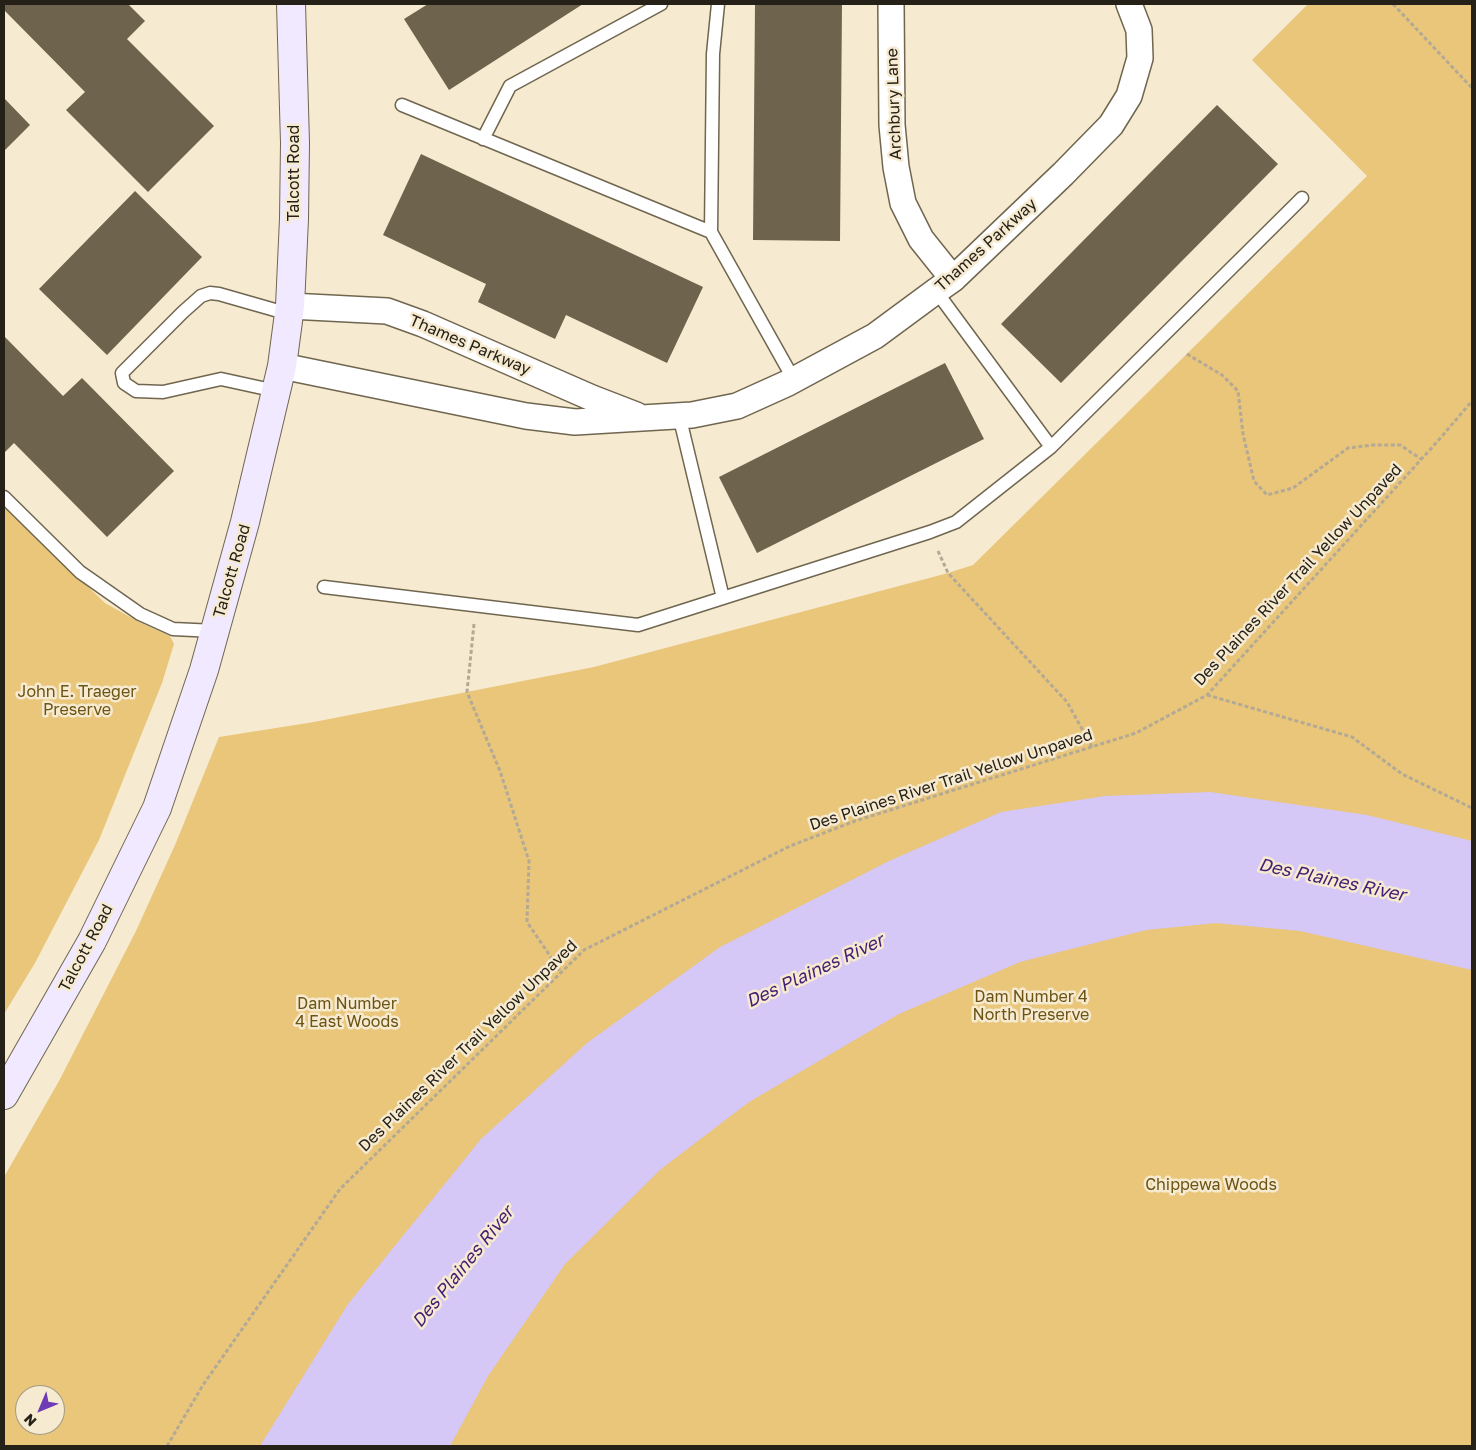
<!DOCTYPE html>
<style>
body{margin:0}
#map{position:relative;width:1476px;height:1450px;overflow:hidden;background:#f6ead0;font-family:"Golos Text",sans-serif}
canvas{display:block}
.frame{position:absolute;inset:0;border:5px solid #262118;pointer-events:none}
.north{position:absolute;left:15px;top:1385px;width:50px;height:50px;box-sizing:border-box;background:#f6ead0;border:1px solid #a39a86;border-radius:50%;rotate:225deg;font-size:14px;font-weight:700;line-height:20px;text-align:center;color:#262118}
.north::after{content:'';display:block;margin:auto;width:18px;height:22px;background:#6e3cb4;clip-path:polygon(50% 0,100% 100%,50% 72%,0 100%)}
</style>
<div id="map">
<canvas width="1476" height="1450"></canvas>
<div class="frame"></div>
<div class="north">N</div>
</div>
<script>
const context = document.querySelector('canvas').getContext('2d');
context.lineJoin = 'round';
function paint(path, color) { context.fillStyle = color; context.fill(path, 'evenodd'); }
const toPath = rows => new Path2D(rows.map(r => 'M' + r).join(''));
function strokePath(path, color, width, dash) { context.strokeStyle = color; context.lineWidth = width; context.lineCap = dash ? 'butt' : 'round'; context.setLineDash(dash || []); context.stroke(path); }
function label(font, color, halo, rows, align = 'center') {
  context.font = font + ' "Golos Text",sans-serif'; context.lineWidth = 5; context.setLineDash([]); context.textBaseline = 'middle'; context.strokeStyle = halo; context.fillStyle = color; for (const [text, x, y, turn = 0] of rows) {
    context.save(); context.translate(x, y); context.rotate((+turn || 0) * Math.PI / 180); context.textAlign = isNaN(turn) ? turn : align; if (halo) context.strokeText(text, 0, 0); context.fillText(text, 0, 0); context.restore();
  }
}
paint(toPath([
 [1308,4,1472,4,1472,1446,4,1446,4,1177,59,1081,136,931,175,845,219,737,314,722,594,667,948,573,973,565,1367,176,1252,60],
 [25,1395,55,1395,55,1425,25,1425],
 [4,506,105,603,139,622,170,636,174,644,162,683,99,840,35,963,4,1014]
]), '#e9c67a');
paint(toPath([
 [1210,792,1367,815,1472,841,1472,970,1300,931,1216,923,1146,930,1020,962,899,1014,749,1102,661,1169,565,1264,488,1376,450,1446,260,1446,348,1304,481,1139,587,1043,720,947,889,861,1001,812,1105,796]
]), '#d5c7f6');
paint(toPath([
 [4,4,128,4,145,21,127,39,214,126,148,192,66,110,85,92,4,10],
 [428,4,583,4,449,90,404,19],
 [755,4,842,4,840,241,753,240],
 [4,98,30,125,4,151],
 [1217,105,1278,164,1061,383,1001,324],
 [421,154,703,287,667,363,566,315,555,339,478,302,486,284,383,235],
 [135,191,202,257,107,355,39,289],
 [4,336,63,396,82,378,174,471,107,537,14,443,4,453],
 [945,363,984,439,757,553,719,477]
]), '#6e634c');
const lane = toPath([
 [402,105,711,232,794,380],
 [483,139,510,86,661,4],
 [711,232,713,54,718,4],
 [276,391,221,379,163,392,136,391,124,383,122,373,183,312,201,296,210,293,219,294,289,314],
 [679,415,723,598],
 [1051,447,1302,198],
 [4,497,80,572,140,614,173,629,215,631],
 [324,587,638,625,930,532,956,522,1051,447,936,291]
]);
const street = toPath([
 [891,4,892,125,896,167,903,203,921,239,953,279],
 [290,306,387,311,423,324,592,398,636,415],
 [282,366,526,416,575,422,692,415,737,406,788,383,875,336,936,291,953,279,1063,174,1111,125,1129,96,1140,58,1139,30,1129,4]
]);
const secondary = toPath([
 [4,1095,92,941,157,808,204,670,245,522,282,366,290,306,294,219,295,143,291,4]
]);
strokePath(lane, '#70664f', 15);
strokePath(street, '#70664f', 28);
strokePath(secondary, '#70664f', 30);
strokePath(toPath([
 [1393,4,1472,88],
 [1187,354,1222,375,1238,391,1243,434,1254,481,1267,495,1293,488,1348,448,1373,445,1400,445,1421,459],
 [938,551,948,573,1067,702,1092,747],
 [474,624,467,692,500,771,529,861,527,922,561,972],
 [1207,695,1352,737,1402,774,1472,808],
 [167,1446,203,1385,340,1189,584,950,790,846,855,821,1136,733,1207,695,1437,442,1472,401]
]), '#b3a995', 3, [4, 2.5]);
strokePath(lane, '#fff', 12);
strokePath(street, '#fff', 25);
strokePath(secondary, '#f0e9ff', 28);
label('16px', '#262118', '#f6ead0', [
 ["Archbury Lane",894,104,-92],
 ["Talcott Road",294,173,-90],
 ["Thames Parkway",986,245,-42],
 ["Thames Parkway",470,345,23],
 ["Talcott Road",232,571,-74],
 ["Des Plaines River Trail Yellow Unpaved",1298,575,-47],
 ["Des Plaines River Trail Yellow Unpaved",951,780,-18],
 ["Talcott Road",86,948,-62],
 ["Des Plaines River Trail Yellow Unpaved",468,1046,-44]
]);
label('16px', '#6b5314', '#f6ead0', [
 ["John E. Traeger",77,692],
 ["Preserve",77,710],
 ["Dam Number 4",1031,997],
 ["North Preserve",1031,1015],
 ["Dam Number",347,1004],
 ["4 East Woods",347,1022],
 ["Chippewa Woods",1211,1185]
]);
label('italic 18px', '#431e74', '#f6ead0', [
 ["Des Plaines River",1332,880,12],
 ["Des Plaines River",815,971,-25],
 ["Des Plaines River",463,1267,-51]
]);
</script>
